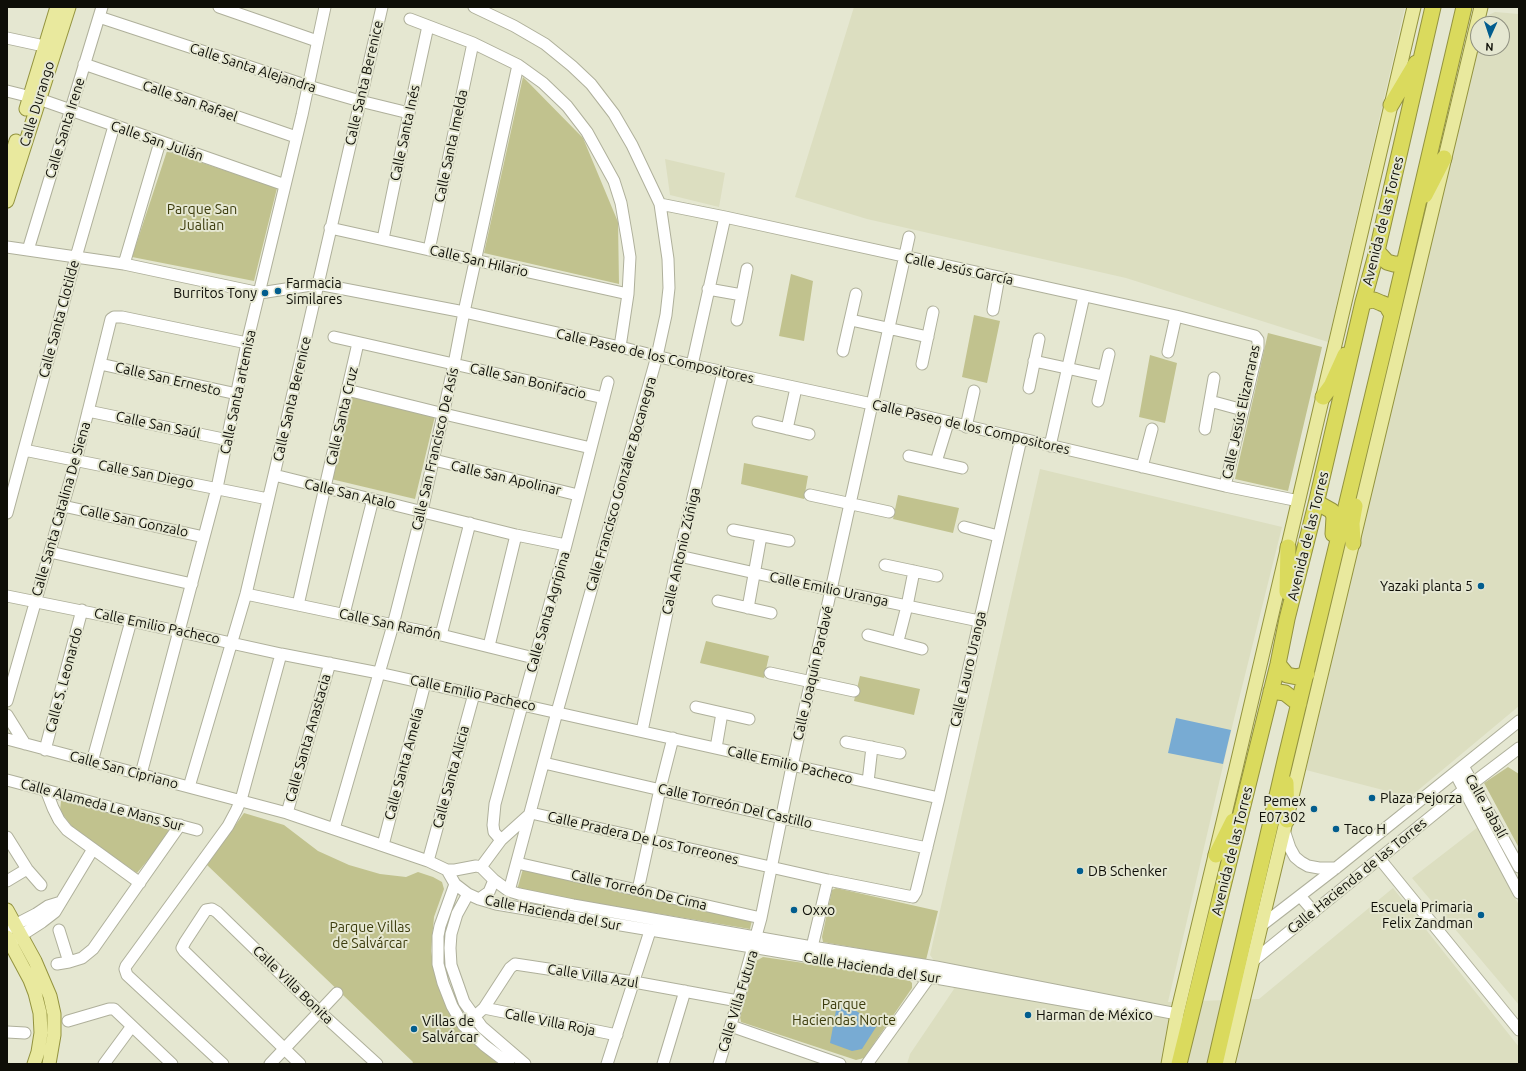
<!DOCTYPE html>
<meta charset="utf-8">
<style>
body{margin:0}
#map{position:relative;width:1526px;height:1071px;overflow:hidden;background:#e5e7d1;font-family:Ubuntu,sans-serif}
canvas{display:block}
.frame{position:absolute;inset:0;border:8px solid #0e0e07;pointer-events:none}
.north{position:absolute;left:1470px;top:16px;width:40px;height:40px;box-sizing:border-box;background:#e5e7d1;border:1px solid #8f9080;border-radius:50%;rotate:183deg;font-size:11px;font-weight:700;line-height:16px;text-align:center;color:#0e0e07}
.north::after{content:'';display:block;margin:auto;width:14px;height:18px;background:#025d8e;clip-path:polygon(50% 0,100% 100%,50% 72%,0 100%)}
</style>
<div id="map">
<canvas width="1526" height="1071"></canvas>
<div class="frame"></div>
<div class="north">N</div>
</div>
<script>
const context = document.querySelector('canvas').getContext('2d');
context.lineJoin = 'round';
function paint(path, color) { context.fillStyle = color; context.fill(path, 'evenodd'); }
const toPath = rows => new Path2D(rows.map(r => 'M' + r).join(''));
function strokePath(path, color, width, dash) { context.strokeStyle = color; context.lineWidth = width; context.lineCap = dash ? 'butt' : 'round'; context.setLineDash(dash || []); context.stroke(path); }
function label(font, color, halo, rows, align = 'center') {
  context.font = font + ' Ubuntu,sans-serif'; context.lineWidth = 4; context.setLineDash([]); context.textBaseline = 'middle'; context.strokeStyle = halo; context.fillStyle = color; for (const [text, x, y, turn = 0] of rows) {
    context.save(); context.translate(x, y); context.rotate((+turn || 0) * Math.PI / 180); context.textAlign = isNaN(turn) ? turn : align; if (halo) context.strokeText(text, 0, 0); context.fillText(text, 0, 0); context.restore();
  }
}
paint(toPath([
 [854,7,1405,7,1328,342,1126,278,867,219,795,197],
 [1495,12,1519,14,1519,706,1410,797,1306,770,1478,43,1478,48,1502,48,1502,24,1483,24,1484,17],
 [665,159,725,173,719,207,670,195],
 [1040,469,1282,527,1233,723,1168,1002,1259,999,1393,888,1519,1047,1519,1064,907,1064,910,1054,954,989,930,955],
 [1478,827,1519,905,1519,1005,1412,878]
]), '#dcdec0');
paint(toPath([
 [523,77,583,138,618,222,619,284,484,253],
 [167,151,277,188,254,281,132,257],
 [791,274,813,281,804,341,779,336],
 [974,315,1000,321,987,383,962,377],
 [1268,333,1322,347,1288,491,1235,479],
 [1150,355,1177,363,1165,423,1139,417],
 [351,395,435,416,415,499,331,479],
 [744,463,808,476,804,499,741,484],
 [898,495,959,508,953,533,893,519],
 [706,641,769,656,764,678,700,663],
 [860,676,920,689,914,715,854,701],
 [1508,767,1519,774,1519,848,1484,783],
 [67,800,165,827,169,831,168,836,137,873,74,829,60,811,61,801],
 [244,813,284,825,318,851,349,865,380,874,406,877,418,872,433,877,442,882,444,889,434,917,431,951,437,984,448,1011,462,1031,498,1064,412,1064,413,1062,207,865],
 [523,869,752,920,750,929,517,890],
 [836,888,938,911,926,960,823,942,822,937,832,890],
 [763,957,838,968,910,981,912,983,912,988,864,1058,856,1060,741,1022,740,1017,756,961]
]), '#c1c28e');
paint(toPath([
 [1176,718,1231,730,1223,764,1168,753],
 [841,1002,878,1024,862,1049,852,1051,830,1043,837,1005]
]), '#78abd3');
const minor = toPath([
 [219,7,317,41],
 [474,7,514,26,545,44,572,66,591,84,614,114,632,145,660,204,668,259,669,288,666,315,657,356,557,712,509,891],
 [99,17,308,86,360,101,409,113],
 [410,19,473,43,518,65,543,83,567,106,587,132,614,181,621,203,627,238,630,257,628,294,620,347],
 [7,38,44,46],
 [84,64,296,137],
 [7,91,39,99,285,185],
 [660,204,725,217,999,277,1176,316,1255,336,1258,340,1258,348,1225,486],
 [330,228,628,294],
 [383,239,409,113,428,26],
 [7,247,124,264,260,293,318,284,464,312,620,347,692,365,872,404,1225,486,1299,501],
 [28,250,102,7],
 [429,250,473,43],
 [124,264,160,142],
 [708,289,742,295],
 [993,310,999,277],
 [737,320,747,269],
 [851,320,928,337],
 [334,337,604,398],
 [843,351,856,294],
 [1168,352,1176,316],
 [1034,361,1103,376],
 [100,364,237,394],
 [922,364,933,312],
 [692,365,725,217],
 [1029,388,1039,339],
 [347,390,444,414,591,448],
 [1098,401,1109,354],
 [1210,401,1243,410],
 [88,411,228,440],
 [758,422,809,434],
 [966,427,974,391],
 [787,429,796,388],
 [1205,429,1214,378],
 [1050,446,1084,296],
 [24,450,268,499],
 [909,456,962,468],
 [434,460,578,495],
 [936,462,948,423],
 [1142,467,1152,429],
 [274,475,516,535,566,545],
 [810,495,889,512],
 [63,506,204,537],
 [7,513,76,257,114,126],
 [964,527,998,536],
 [733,530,789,541],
 [50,552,192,584],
 [679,556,831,590,979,621],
 [885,565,937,576],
 [246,594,441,635,534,658],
 [7,596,131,621,281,654,379,673,939,798],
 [718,601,771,613],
 [298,605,358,343],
 [748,608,761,536],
 [344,614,373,499],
 [441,635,470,523],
 [868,635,922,649],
 [898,641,907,606,914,571],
 [489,646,516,535],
 [770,673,854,691],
 [7,701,76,460,111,319,114,317,122,317,247,343],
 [696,707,749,719],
 [7,715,25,744],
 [642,731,679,556,723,372],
 [7,739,287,813,428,861,447,870,455,870,476,866,481,867,494,880,509,891,519,894,573,905,812,947,936,967,1177,1014],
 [846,742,900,753],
 [716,748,722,713],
 [45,750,82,610],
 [92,762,131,621],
 [544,763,782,818,927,848],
 [1463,766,1519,867],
 [1455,773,1519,893],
 [141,774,217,488,247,343,302,115,325,7],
 [7,780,197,830],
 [868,782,872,747],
 [189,787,246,594,274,475,382,7],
 [46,790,53,808,59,820,67,830,140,883],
 [287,813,330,663],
 [334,829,393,625,422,511,454,364,464,312,518,65],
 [1284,830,1290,848,1295,857,1301,862,1308,866,1319,868,1336,868],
 [7,837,27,869,41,885],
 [501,840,494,832,493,825,495,804,566,545,608,382],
 [383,845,425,683],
 [1379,858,1519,1030],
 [428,861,474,694],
 [517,863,761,918],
 [481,867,501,840,531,813,828,880,913,897,916,892,939,798,1021,439],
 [447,870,455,884,468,894,479,899,496,904,930,977,1130,1012],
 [7,881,27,869],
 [455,884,440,926,438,936,438,964,443,983,452,1006,463,1025,484,1045,509,1064],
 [638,890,660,789,673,738],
 [468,894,457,914,451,934,450,948,451,965,457,982,464,1002,482,1027,525,1064],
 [1300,896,1314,912],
 [479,899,489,892,494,880],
 [1262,925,1336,868,1519,721],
 [7,929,36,914,48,906,61,902],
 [59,930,69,962],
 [14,940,42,922,55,912,93,849],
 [812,947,828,880],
 [1253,961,1465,789,1519,748],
 [57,964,69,962,82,958,93,949,180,825],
 [484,1008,617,1035],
 [474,1017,484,1008,510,968,515,964,634,982,738,1001],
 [68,1021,109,1009,114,1009,172,1064],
 [731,1026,840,1064],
 [7,1032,25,1033],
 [104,1064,132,1026],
 [223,1064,127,975,125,969,126,966,228,826,236,811,241,800,281,654],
 [270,1064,337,993],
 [300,1064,184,951,182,948,185,942,206,910,212,909,217,912,320,1012,377,1064],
 [607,1064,650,931],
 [663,1064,685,991],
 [719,1064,738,1001,761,918,792,766,909,237],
 [867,1064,933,972]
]);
const major = toPath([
 [26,109,57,7],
 [7,170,16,141],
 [7,201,69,7],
 [7,910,35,961,50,996,54,1014,54,1035,49,1064],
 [7,937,30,980,35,993,40,1013,41,1033,38,1052,34,1064],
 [1168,1064,1177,1014,1236,768,1414,7],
 [1228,1064,1481,7]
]);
const highway = toPath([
 [1391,105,1416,63],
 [1425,195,1444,158],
 [1377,251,1387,262,1394,264,1404,264],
 [1363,302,1374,300,1381,303,1386,305,1392,315],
 [1323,397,1331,386,1345,355],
 [1316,504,1323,506,1332,511,1334,517,1333,534],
 [1353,543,1352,523,1355,506],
 [1287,592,1288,547],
 [1278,664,1287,675,1297,677,1307,674],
 [1271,691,1285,693,1299,704],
 [1286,783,1287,820],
 [1216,855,1233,821],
 [1179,1064,1278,664,1287,619,1316,504,1363,302,1377,251,1433,7],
 [1215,1064,1285,761,1392,315,1464,7]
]);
strokePath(minor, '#afb09b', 13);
strokePath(major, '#93933f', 15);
strokePath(highway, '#93933f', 17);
strokePath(minor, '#fff', 11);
strokePath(major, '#e9e99e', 13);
strokePath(highway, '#dada5d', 15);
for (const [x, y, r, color] of [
 [278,291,4,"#025d8e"],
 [265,293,4,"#025d8e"],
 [1481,586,4,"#025d8e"],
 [1372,798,4,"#025d8e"],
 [1314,809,4,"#025d8e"],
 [1336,829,4,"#025d8e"],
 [1080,871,4,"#025d8e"],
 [794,910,4,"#025d8e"],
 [1481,915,4,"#025d8e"],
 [1028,1015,4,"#025d8e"],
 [414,1029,4,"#025d8e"]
]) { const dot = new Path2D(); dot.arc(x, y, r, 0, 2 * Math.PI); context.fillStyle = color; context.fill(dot); strokePath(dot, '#e5e7d1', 1.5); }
label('14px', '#0e0e07', '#e5e7d1', [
 ["Calle Santa Alejandra",253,68,18],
 ["Calle Santa Berenice",364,83,-77],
 ["Calle San Rafael",190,101,19],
 ["Calle Durango",37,104,-73],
 ["Calle Santa Irene",65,128,-73],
 ["Calle Santa Inés",405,133,-78],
 ["Calle San Julián",157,141,19],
 ["Calle Santa Imelda",451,146,-78],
 ["Avenida de las Torres",1383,221,-76],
 ["Calle San Hilario",479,261,13],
 ["Calle Jesús García",959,269,12],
 ["Calle Santa Clotilde",59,319,-75],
 ["Calle Paseo de los Compositores",655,356,13],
 ["Calle San Ernesto",168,379,13],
 ["Calle San Bonifacio",528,381,13],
 ["Calle Santa artemisa",238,392,-78],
 ["Calle Santa Berenice",292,399,-77],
 ["Calle Jesús Elizarraras",1241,412,-78],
 ["Calle Santa Cruz",342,416,-77],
 ["Calle San Saúl",158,425,12],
 ["Calle Paseo de los Compositores",971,427,13],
 ["Calle San Francisco De Asís",435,449,-77],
 ["Calle San Diego",146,474,11],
 ["Calle San Apolinar",506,478,13],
 ["Calle Francisco González Bocanegra",621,484,-74],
 ["Calle San Atalo",350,494,13],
 ["Calle Santa Catalina De Siena",61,509,-74],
 ["Calle San Gonzalo",134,521,12],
 ["Avenida de las Torres",1308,536,-76],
 ["Calle Antonio Zúñiga",681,551,-77],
 ["Calle Emilio Uranga",829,589,12],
 ["Calle Santa Agripina",548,612,-74],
 ["Calle San Ramón",390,624,12],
 ["Calle Emilio Pacheco",157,626,12],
 ["Calle Lauro Uranga",968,669,-77],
 ["Calle Joaquín Pardavé",813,673,-77],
 ["Calle S. Leonardo",64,680,-75],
 ["Calle Emilio Pacheco",473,693,12],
 ["Calle Santa Anastacia",308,738,-74],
 ["Calle Santa Amelía",404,764,-75],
 ["Calle Emilio Pacheco",790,765,13],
 ["Calle San Cipriano",124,770,15],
 ["Calle Santa Alicia",451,777,-75],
 ["Calle Alameda Le Mans Sur",102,805,15],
 ["Calle Torreón Del Castillo",735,806,13],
 ["Calle Jabalí",1486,806,61],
 ["Calle Pradera De Los Torreones",643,838,13],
 ["Avenida de las Torres",1232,851,-76],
 ["Calle Hacienda de las Torres",1357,876,-39],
 ["Calle Torreón De Cima",639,890,13],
 ["Calle Hacienda del Sur",553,913,11],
 ["Calle Hacienda del Sur",872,968,9],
 ["Calle Villa Azul",593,976,9],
 ["Calle Villa Bonita",293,985,44],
 ["Calle Villa Futura",738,1001,-73],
 ["Calle Villa Roja",550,1022,11]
]);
label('14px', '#3c3c0d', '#e5e7d1', [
 ["Parque San",202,209],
 ["Jualian",202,225],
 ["Parque Villas",370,927],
 ["de Salvárcar",370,943],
 ["Parque",844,1004],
 ["Haciendas Norte",844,1020]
]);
label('14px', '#0e0e07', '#e5e7d1', [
 ["Farmacia",286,283],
 ["Similares",286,299],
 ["Burritos Tony",257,293,"right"],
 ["Yazaki planta 5",1473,586,"right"],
 ["Plaza Pejorza",1380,798],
 ["Pemex",1306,801,"right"],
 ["E07302",1306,817,"right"],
 ["Taco H",1344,829],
 ["DB Schenker",1088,871],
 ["Escuela Primaria",1473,907,"right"],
 ["Felix Zandman",1473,923,"right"],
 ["Oxxo",802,910],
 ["Harman de México",1036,1015],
 ["Villas de",422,1021],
 ["Salvárcar",422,1037]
], 'left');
</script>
